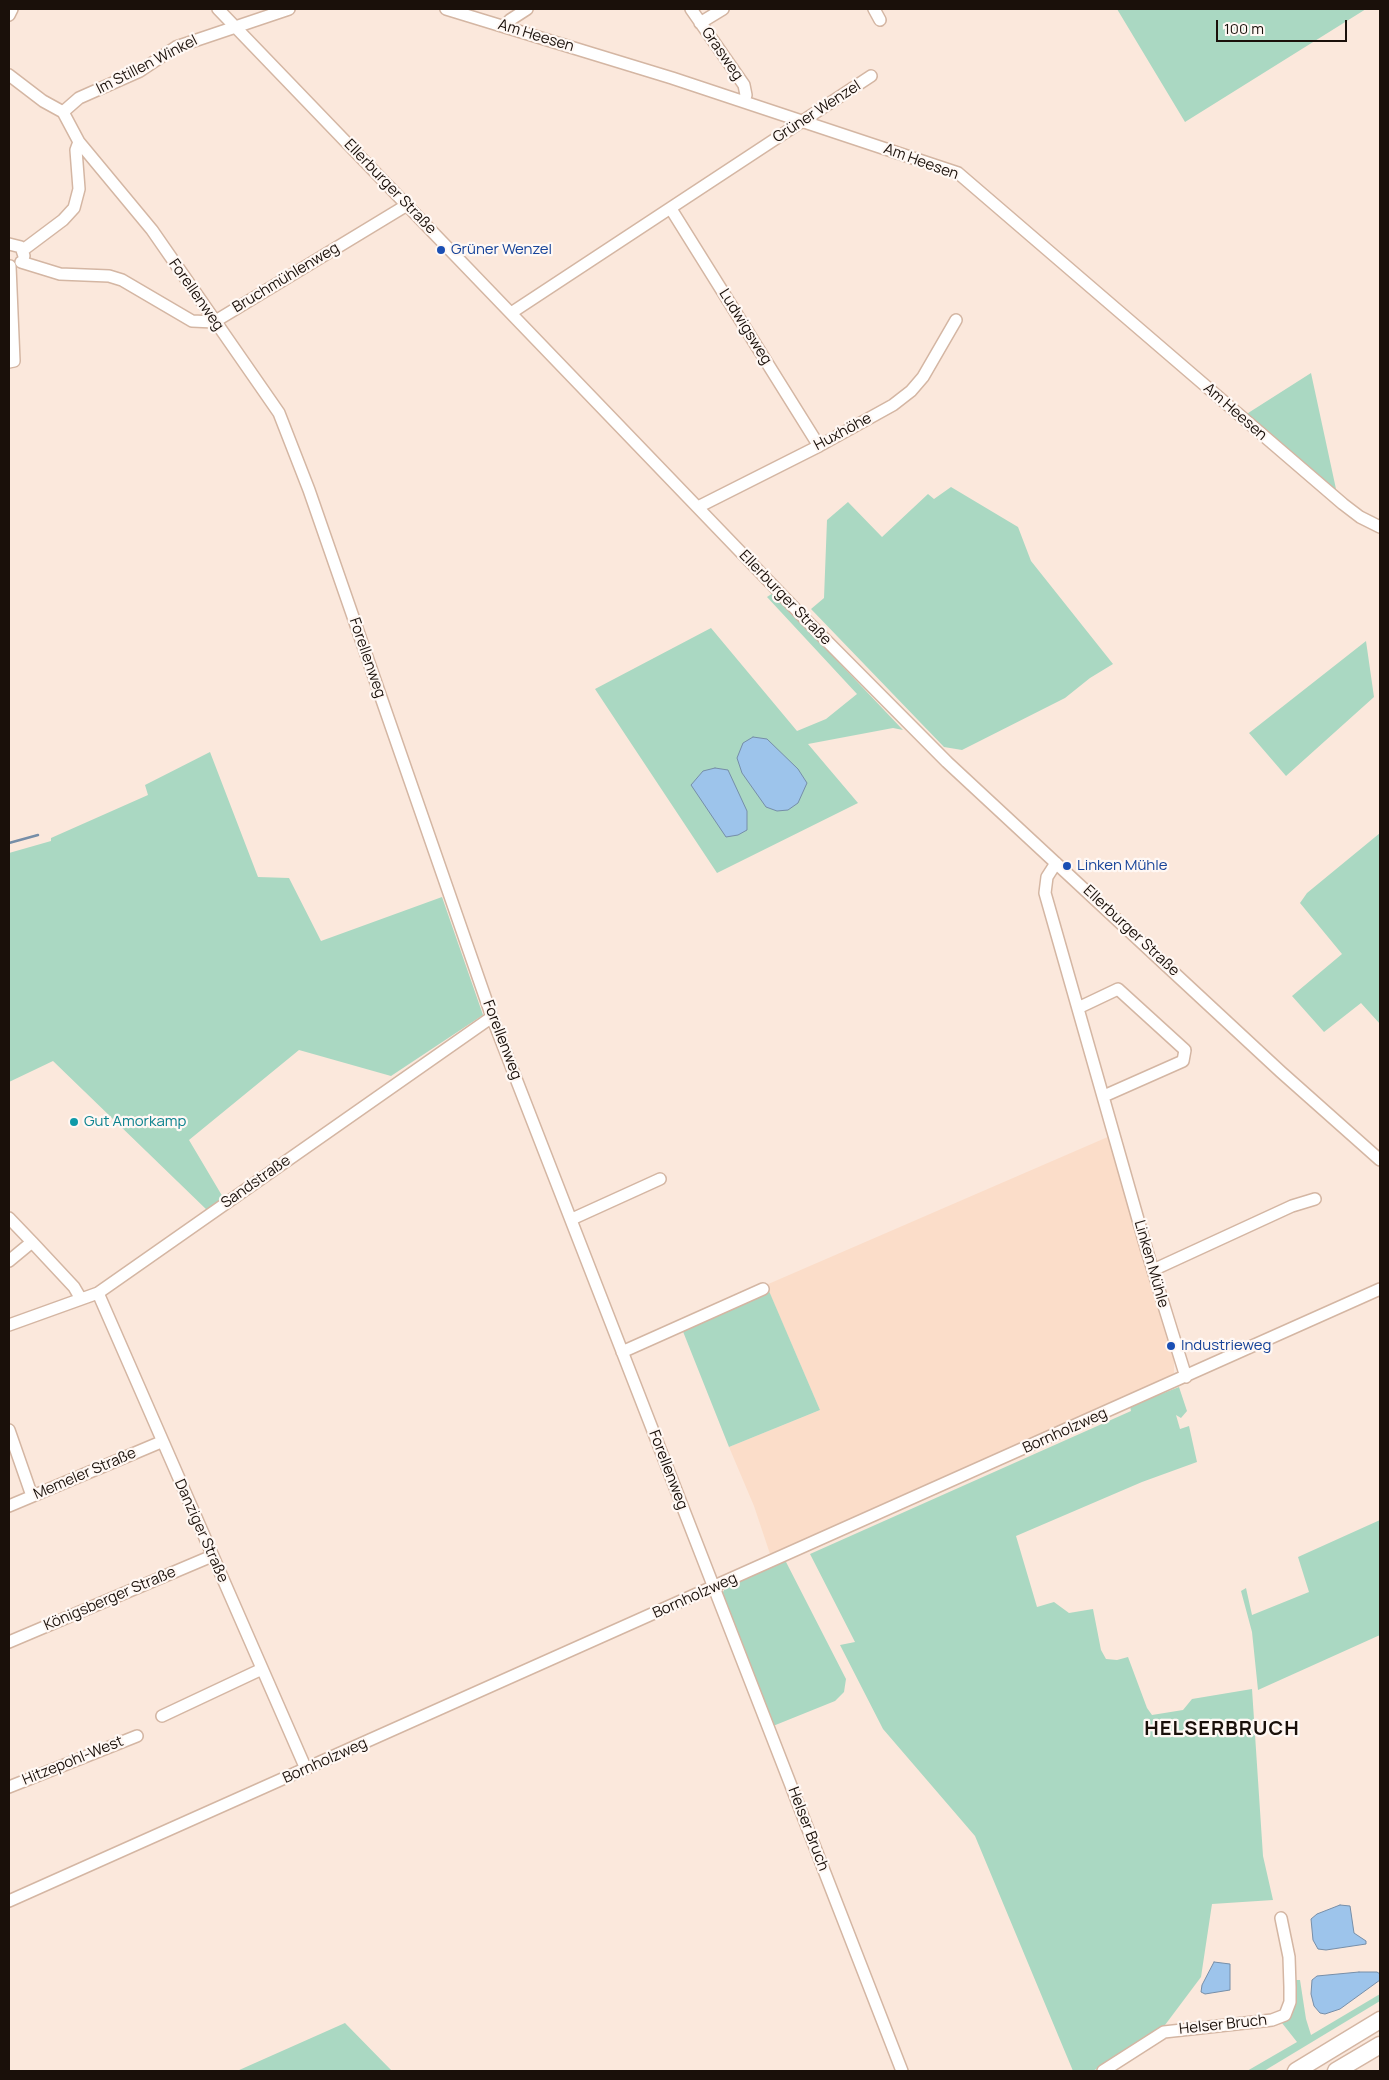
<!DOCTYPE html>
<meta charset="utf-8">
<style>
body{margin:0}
#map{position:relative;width:1389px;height:2080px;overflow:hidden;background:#fbe8dc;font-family:Manrope,sans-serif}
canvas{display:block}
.frame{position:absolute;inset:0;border:10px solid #1a100a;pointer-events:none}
.scale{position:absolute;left:1216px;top:20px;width:131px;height:22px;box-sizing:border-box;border:2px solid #1a100a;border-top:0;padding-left:6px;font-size:15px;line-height:18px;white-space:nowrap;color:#1a100a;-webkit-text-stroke:4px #fff8f4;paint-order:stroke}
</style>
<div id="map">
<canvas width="1389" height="2080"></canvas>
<div class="frame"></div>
<div class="scale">100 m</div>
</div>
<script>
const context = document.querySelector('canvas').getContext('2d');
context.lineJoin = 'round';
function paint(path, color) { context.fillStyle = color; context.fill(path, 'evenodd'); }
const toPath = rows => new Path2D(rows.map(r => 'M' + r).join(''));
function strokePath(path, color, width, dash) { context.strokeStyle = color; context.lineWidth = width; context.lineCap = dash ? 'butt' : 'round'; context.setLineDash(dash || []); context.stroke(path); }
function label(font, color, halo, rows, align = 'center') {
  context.font = font + ' Manrope,sans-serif'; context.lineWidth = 4.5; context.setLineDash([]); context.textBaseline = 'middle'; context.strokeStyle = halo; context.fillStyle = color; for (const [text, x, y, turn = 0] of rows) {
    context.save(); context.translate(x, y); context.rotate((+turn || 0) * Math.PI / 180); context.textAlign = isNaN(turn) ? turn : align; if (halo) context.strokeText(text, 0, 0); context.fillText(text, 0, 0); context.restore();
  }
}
paint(toPath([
 [1110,1136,1174,1356,1174,1373,1156,1384,771,1557,754,1506,729,1447,820,1410,766,1285]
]), '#fbddc9');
paint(toPath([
 [1117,9,1366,9,1185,122],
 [1311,373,1336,489,1332,490,1245,415],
 [951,487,1018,527,1031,561,1113,664,1090,678,1065,698,962,750,944,747,811,609,824,598,827,520,848,502,882,537,928,494,934,499],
 [773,593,903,730,893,728,808,744,858,803,717,873,595,689,711,628,797,731,826,719,857,694,767,597],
 [1366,641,1374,697,1286,776,1249,733],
 [210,752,258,877,289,878,321,941,442,897,483,1015,391,1076,299,1050,189,1140,224,1199,208,1211,53,1061,9,1082,9,853,51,841,51,838,148,795,145,785],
 [1380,833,1380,1024,1361,1003,1324,1032,1292,996,1342,954,1300,903,1307,893],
 [765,1291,769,1291,820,1410,729,1447,682,1329],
 [1179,1387,1187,1411,1181,1418,1176,1415,1180,1429,1189,1426,1197,1462,1142,1482,1016,1536,1037,1607,1054,1602,1069,1613,1093,1609,1101,1650,1106,1659,1117,1660,1128,1657,1147,1708,1152,1715,1183,1710,1192,1699,1252,1689,1263,1856,1273,1900,1212,1904,1201,1977,1162,2029,1093,2071,1073,2071,975,1836,883,1729,840,1645,855,1642,810,1554,1131,1411,1130,1406],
 [1380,1520,1380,1635,1258,1690,1252,1632,1241,1591,1246,1588,1252,1615,1309,1592,1298,1557],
 [785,1560,846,1679,844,1692,835,1701,773,1726,722,1594,725,1588],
 [1294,1980,1300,1980,1306,2019,1311,2035,1380,1994,1380,2001,1264,2071,1247,2071,1297,2042,1282,2023,1292,2014],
 [345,2023,392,2071,237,2071]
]), '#aad8c2');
const water = toPath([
 [753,737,767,739,798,769,807,783,798,803,788,810,777,811,766,807,742,773,737,758,743,743,753,737],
 [715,768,728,770,747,811,747,830,738,835,726,837,691,785,703,771,715,768],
 [1340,1905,1350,1906,1354,1933,1366,1941,1366,1944,1326,1950,1318,1949,1313,1940,1311,1919,1317,1914,1340,1905],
 [1214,1962,1230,1964,1230,1990,1205,1994,1201,1992,1202,1985,1214,1962],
 [1359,1972,1377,1972,1380,1974,1380,1980,1340,2009,1325,2014,1320,2013,1314,2006,1311,1994,1312,1980,1317,1976,1359,1972]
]);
paint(water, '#9dc4eb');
strokePath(water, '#768ea8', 1);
strokePath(toPath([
 [9,843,38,835]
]), '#768ea8', 2.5);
const minor = toPath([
 [218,9,807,621,947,762,1281,1072,1380,1160],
 [446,9,672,78,958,173,1343,504,1360,517,1380,527],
 [691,9,744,85,746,95,744,102],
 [874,9,880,20],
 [9,15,12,9],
 [700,23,723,9],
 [505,26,510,20,527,9],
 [9,75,43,101,63,112,79,142,152,230,279,413,309,490,492,1017,902,2071],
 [63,112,79,98,140,71,176,47,289,9],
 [671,209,819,446],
 [9,244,21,247,24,256],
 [23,250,63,220,74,208,79,189,76,150,79,142],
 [21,262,60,274,109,276,122,280,192,321,214,322,407,205],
 [511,313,871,76],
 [9,362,14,361,10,266],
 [698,507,819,446,893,405,911,391,923,377,956,320],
 [1056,863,1047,877,1045,893,1147,1251,1186,1377],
 [1078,1008,1118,989,1185,1050,1183,1061,1104,1096],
 [9,1218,32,1242],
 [572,1219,660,1179],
 [9,1261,32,1242,74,1287,81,1299],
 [1153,1270,1292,1206,1315,1199],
 [98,1293,306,1769],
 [9,1325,98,1293,492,1017],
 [622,1352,763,1289],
 [9,1430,32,1496],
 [9,1506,161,1442],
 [9,1642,212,1556],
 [162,1716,262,1669],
 [9,1787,137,1736],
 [9,1901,1380,1289],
 [1103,2071,1164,2032,1272,2020,1285,2015,1290,2002,1290,1987,1289,1957,1281,1918]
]);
const highway = toPath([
 [1296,2071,1380,2020],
 [1336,2071,1380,2045]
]);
strokePath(minor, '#d4b6a3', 14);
strokePath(highway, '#d4b6a3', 19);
strokePath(minor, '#fff', 11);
strokePath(highway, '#fff', 16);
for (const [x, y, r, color] of [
 [441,250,5,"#1a4fb4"],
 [1067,866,5,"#1a4fb4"],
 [74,1122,5,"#0f9aa8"],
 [1171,1346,5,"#1a4fb4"]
]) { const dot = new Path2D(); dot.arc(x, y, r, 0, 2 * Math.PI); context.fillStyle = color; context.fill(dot); strokePath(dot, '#fff8f4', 2); }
label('15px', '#1a100a', '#fff8f4', [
 ["Am Heesen",536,36,17],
 ["Grasweg",722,54,55],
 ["Im Stillen Winkel",147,65,-27],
 ["Grüner Wenzel",817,112,-33],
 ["Am Heesen",921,162,20],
 ["Ellerburger Straße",390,187,46],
 ["Bruchmühlenweg",286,278,-31],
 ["Forellenweg",196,295,55],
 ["Ludwigsweg",745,327,58],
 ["Am Heesen",1235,412,41],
 ["Huxhöhe",843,432,-28],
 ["Ellerburger Straße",785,598,46],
 ["Forellenweg",367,658,71],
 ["Ellerburger Straße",1131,931,43],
 ["Forellenweg",502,1040,69],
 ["Sandstraße",256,1182,-35],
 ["Linken Mühle",1151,1264,74],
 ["Bornholzweg",1065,1431,-24],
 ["Forellenweg",668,1470,69],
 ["Memeler Straße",85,1474,-23],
 ["Danziger Straße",201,1531,66],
 ["Bornholzweg",695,1596,-24],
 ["Königsberger Straße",110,1599,-23],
 ["Hitzepohl-West",73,1761,-22],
 ["Bornholzweg",325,1761,-24],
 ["Helser Bruch",808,1829,69],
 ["Helser Bruch",1223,2025,-6]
]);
label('15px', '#164399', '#fff8f4', [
 ["Grüner Wenzel",451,250],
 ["Linken Mühle",1077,866],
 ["Industrieweg",1181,1346]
], 'left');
label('15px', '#0d838f', '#fff8f4', [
 ["Gut Amorkamp",84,1122]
], 'left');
context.letterSpacing = '1px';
label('bold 20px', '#1a100a', '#fff8f4', [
 ["HELSERBRUCH",1222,1729]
]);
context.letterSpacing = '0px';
</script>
